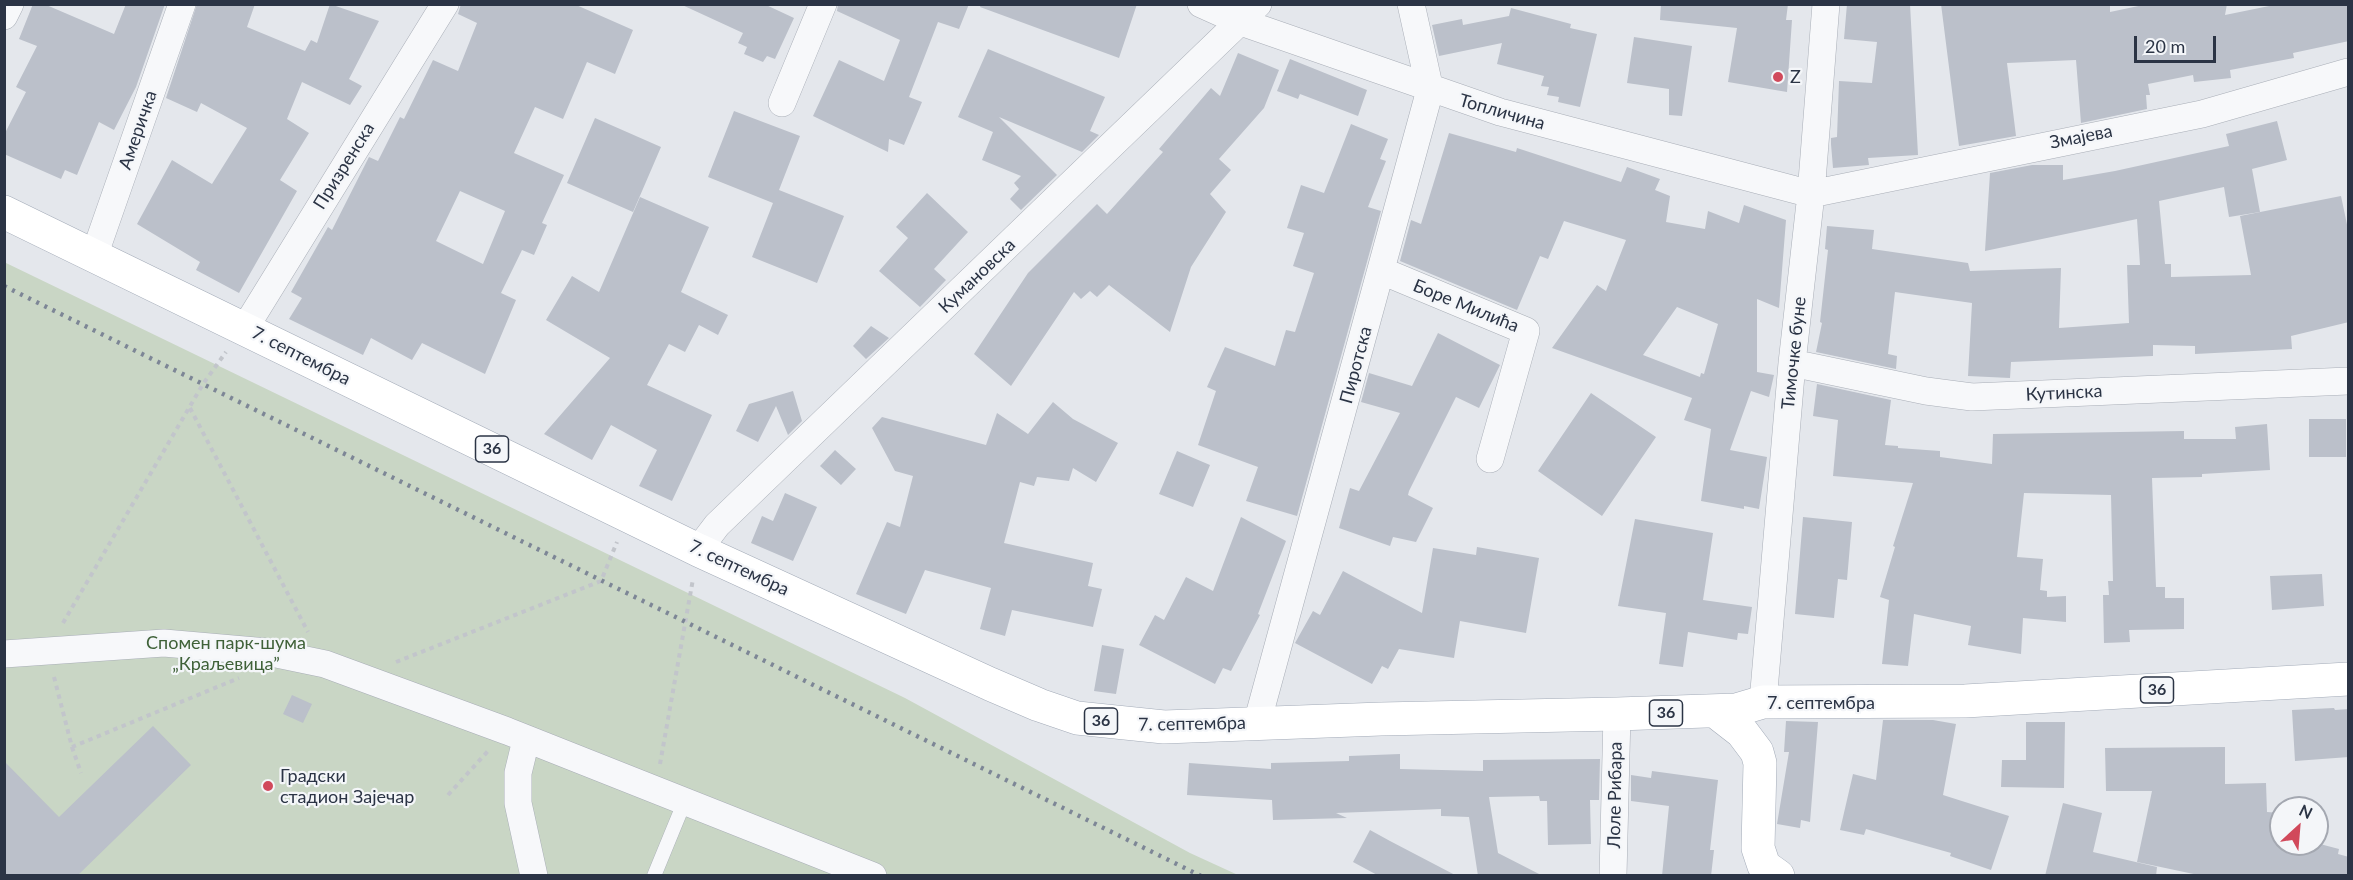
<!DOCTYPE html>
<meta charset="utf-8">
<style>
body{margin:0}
#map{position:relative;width:2353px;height:880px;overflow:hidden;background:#e4e7ec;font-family:Lato,sans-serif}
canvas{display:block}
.frame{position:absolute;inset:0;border:6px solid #2b3445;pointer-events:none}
.north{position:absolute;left:2269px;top:796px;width:60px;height:60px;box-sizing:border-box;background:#f4f6f9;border:2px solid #a4a8b1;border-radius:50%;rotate:26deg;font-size:16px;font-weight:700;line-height:24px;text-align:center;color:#2b3445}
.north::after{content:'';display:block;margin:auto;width:21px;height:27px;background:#d1495b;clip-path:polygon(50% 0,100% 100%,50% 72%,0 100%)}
.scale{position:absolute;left:2134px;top:36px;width:82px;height:27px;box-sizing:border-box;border:3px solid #2b3445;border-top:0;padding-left:8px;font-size:18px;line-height:21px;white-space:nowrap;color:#2b3445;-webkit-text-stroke:4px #f4f6f9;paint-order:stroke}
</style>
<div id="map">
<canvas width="2353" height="880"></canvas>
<div class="frame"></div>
<div class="north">N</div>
<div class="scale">20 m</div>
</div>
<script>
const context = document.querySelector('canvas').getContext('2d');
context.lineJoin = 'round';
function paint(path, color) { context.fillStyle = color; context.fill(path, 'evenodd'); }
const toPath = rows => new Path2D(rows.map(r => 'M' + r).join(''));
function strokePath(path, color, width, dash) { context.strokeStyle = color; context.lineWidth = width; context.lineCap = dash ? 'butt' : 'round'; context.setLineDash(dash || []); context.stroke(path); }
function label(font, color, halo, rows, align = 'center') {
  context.font = font + ' Lato,sans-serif'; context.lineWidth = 4.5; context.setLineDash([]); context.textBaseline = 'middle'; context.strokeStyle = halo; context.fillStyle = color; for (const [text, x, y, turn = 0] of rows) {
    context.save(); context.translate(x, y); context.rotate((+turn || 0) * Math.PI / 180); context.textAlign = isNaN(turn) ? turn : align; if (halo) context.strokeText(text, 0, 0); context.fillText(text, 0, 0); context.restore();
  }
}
paint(toPath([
 [4,262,905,698,1190,853,1238,875,5,875]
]), '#c9d6c5');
paint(toPath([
 [33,4,44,4,114,34,126,4,165,4,136,87,114,130,99,122,77,175,65,170,61,179,4,154,4,135,26,92,16,87,37,46,19,39],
 [197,4,255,4,247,27,305,51,311,40,317,43,330,4,379,21,349,79,362,86,350,105,302,82,287,119,309,133,280,180,297,191,239,293,196,270,200,262,137,224,172,160,212,184,247,128,201,103,197,112,166,98],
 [461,4,574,4,633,30,615,74,587,62,563,119,535,107,514,153,564,175,542,223,547,225,534,255,522,250,501,293,516,300,485,374,422,343,412,360,371,338,363,355,289,319,302,298,291,292,328,227,332,230,369,157,378,161,400,117,404,119,433,60,458,71,477,23,458,14],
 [460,191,505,211,483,264,436,241],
 [680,4,764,4,794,18,775,59,767,56,763,62,744,54,747,47,738,43,743,33],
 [838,4,969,4,959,29,938,22,909,97,922,102,904,145,889,139,888,152,813,116,839,60,884,81,900,40,837,11],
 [981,4,1137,4,1119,58,980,7],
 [1661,4,1788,4,1786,20,1792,20,1787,92,1728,82,1737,28,1660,20],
 [1847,4,1910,4,1918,155,1868,158,1869,165,1833,168,1831,144,1831,138,1837,137,1839,81,1872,83,1877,42,1844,39],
 [1941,4,2098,4,2110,5,2110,12,2148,4,2227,4,2225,15,2279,4,2349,4,2349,41,2293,53,2294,58,2230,70,2231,78,2194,82,2193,75,2148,84,2150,95,2146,95,2147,109,2081,123,2076,60,2007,63,2016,136,1959,146],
 [1511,8,1571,24,1570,28,1597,34,1580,107,1558,102,1559,97,1547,95,1549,87,1541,86,1544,76,1497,64,1502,43,1439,56,1432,25,1462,19,1463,25,1509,16],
 [1634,37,1692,46,1682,116,1669,115,1669,89,1627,83],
 [988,49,1105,97,1090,131,1099,135,1082,152,999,117,1057,175,1021,210,1010,199,1019,189,1014,183,1021,176,982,160,993,132,958,117],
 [1238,53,1279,70,1264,108,1219,159,1231,170,1210,194,1226,212,1191,267,1170,332,1109,285,1097,297,1090,291,1081,299,1074,292,1011,386,974,354,1028,273,1097,204,1107,214,1163,152,1159,149,1211,88,1220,96],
 [1290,59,1367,90,1358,116,1300,94,1298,99,1277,91],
 [734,111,800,136,779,190,844,216,817,283,752,257,773,203,708,177],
 [595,118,661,147,633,212,567,183],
 [2277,121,2287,160,2252,169,2260,212,2229,217,2224,187,2159,201,2165,264,2171,264,2171,277,2251,275,2240,216,2341,196,2349,234,2349,322,2291,336,2292,349,2195,354,2195,346,2153,345,2153,356,2011,362,2010,378,1968,376,1972,303,1895,292,1888,354,1897,356,1896,369,1816,352,1822,323,1820,322,1828,250,1825,249,1827,226,1874,230,1872,249,1968,263,1970,271,2061,268,2059,328,2129,323,2127,265,2140,265,2137,219,1985,251,1990,173,2032,165,2063,165,2063,180,2115,171,2229,146,2226,134],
 [1351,124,1388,139,1380,159,1386,161,1368,207,1381,211,1297,516,1246,501,1258,467,1198,445,1216,391,1207,387,1225,347,1275,366,1286,330,1295,332,1314,273,1293,266,1304,233,1287,228,1301,185,1324,193],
 [1449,133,1516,152,1517,148,1621,182,1627,167,1660,179,1655,190,1670,196,1666,222,1705,229,1708,211,1739,223,1744,205,1786,220,1779,308,1757,299,1757,372,1774,375,1769,397,1751,391,1730,450,1767,457,1759,509,1744,506,1744,509,1701,501,1711,429,1684,420,1692,398,1552,348,1597,285,1606,291,1626,240,1564,221,1548,259,1540,256,1517,310,1400,261,1411,220,1421,224],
 [1677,307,1718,324,1704,374,1701,373,1700,377,1643,355],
 [927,193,968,232,934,269,946,280,920,307,879,271,908,238,896,227],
 [640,197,709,227,681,292,728,315,718,335,699,325,685,352,669,344,647,385,712,415,672,501,639,486,657,450,611,425,592,460,544,434,610,358,546,320,572,276,599,292],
 [871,326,889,338,866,359,853,346],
 [1438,333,1500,365,1479,408,1456,397,1409,491,1408,495,1433,508,1416,542,1393,537,1390,546,1339,528,1350,488,1359,491,1400,413,1361,402,1369,373,1412,386],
 [1817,384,1891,400,1885,445,1898,446,1898,448,1940,451,1940,457,1992,464,1993,434,2184,431,2184,439,2236,439,2235,427,2267,424,2270,470,2202,474,2202,477,2152,478,2156,587,2165,587,2165,598,2184,598,2184,629,2129,630,2130,642,2104,643,2103,595,2109,595,2108,581,2113,581,2111,495,2024,493,2017,557,2043,559,2040,590,2047,591,2047,597,2066,596,2066,622,2023,618,2021,654,1968,645,1971,626,1914,614,1908,666,1882,664,1889,600,1880,597,1895,547,1893,546,1913,483,1833,476,1838,420,1813,416],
 [793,391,802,421,788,435,776,406,758,442,736,431,749,404],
 [1591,393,1656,437,1602,516,1538,471],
 [1053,402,1073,419,1118,443,1096,482,1073,468,1069,481,1037,477,1034,486,1020,482,1004,543,1093,563,1088,586,1102,589,1093,627,1012,610,1005,636,980,629,991,588,925,570,906,614,856,594,887,522,900,527,913,476,895,471,872,428,882,417,986,445,997,413,1028,434],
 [2309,419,2346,419,2346,457,2309,457],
 [835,450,856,469,841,485,820,466],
 [1177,451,1210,465,1193,507,1159,494],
 [785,493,817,507,793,561,751,543,762,516,773,521],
 [1241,517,1286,541,1258,614,1260,615,1231,671,1223,668,1215,684,1139,645,1155,615,1164,620,1186,577,1213,591],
 [1803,517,1852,522,1847,580,1838,579,1834,618,1795,614],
 [1635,519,1713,533,1703,600,1752,607,1748,634,1738,633,1737,640,1688,632,1683,667,1659,664,1666,613,1618,606],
 [1477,547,1539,558,1526,633,1460,621,1454,658,1399,649,1388,669,1382,666,1372,684,1295,643,1313,611,1320,615,1343,571,1422,613,1433,548,1476,555],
 [2322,574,2324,606,2272,610,2270,576],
 [1102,645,1124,649,1116,694,1094,691],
 [292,695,312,704,303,723,283,714],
 [2334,708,2335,710,2349,709,2349,757,2295,761,2292,710],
 [1883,720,1933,720,1956,724,1943,795,2009,816,1991,870,1950,856,1951,853,1866,829,1864,835,1840,830,1853,774,1876,780],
 [1786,721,1818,722,1810,822,1801,820,1800,828,1777,824,1789,752,1784,752],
 [2026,722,2065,722,2064,788,2001,787,2002,760,2026,760],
 [153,726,191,765,77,876,4,876,4,761,59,817],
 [2225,747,2225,784,2266,783,2267,812,2281,813,2281,844,2320,844,2339,849,2338,854,2349,857,2349,876,2203,876,2137,862,2152,791,2106,791,2105,748],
 [1400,754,1400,769,1483,771,1483,760,1600,759,1599,800,1590,800,1591,844,1548,845,1547,801,1540,801,1539,796,1489,797,1498,853,1543,876,1478,876,1469,817,1441,816,1441,809,1336,813,1347,818,1273,820,1272,800,1187,795,1189,763,1271,769,1271,763,1349,761,1349,756],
 [1652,771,1718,780,1710,850,1714,850,1711,876,1662,876,1669,806,1631,801,1631,775,1651,778],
 [2063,803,2102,813,2093,852,2157,867,2156,876,2045,876],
 [1370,830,1390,841,1457,876,1379,876,1353,862]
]), '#bbc0ca');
const lane = toPath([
 [654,876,684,803]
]);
const street = toPath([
 [1201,4,1241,22,1500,112,1811,194,2202,114,2348,72],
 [4,16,10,4],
 [782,103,823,4],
 [94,256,182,4],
 [1382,271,1526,331,1490,459],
 [245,328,445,4],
 [1792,363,1926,391,1972,397,2348,381],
 [698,550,717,525,1258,4],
 [4,654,164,643,267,652,325,664,507,731,873,876],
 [1763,702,1792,363,1811,194,1826,4],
 [1257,723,1430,90,1411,4],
 [526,740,518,773,518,803,534,876],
 [1613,876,1617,714]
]);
const primary = toPath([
 [4,212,698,550,990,684,1039,705,1077,718,1164,727,1381,719,1617,714,1736,710,1763,702,1965,701,2348,679],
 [1715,711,1742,732,1757,752,1760,763,1758,848,1764,866,1778,876]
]);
strokePath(lane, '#a9aeb7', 15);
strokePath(street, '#a9aeb7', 28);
strokePath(primary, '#a3abb8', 34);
strokePath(toPath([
 [190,408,308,632],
 [63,623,203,384,226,352],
 [396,662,601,581,617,542],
 [54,677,72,747,239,678],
 [72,747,81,773],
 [660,764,693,579],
 [448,795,488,751]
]), '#c2c5cb', 4, [4.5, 4.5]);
strokePath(lane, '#f7f8fa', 14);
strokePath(street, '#f7f8fa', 27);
strokePath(primary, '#fff', 33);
strokePath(toPath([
 [4,286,1201,876]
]), '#7d8696', 4.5, [3, 6]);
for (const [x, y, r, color] of [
 [1778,77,6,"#d1495b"],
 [268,786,6,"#d1495b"]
]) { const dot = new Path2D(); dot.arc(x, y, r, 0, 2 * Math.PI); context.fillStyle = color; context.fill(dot); strokePath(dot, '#f4f6f9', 2); }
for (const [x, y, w] of [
 [492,449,33],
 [2157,690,33],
 [1666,713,33],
 [1101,721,33]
]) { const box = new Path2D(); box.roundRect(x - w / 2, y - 13, w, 26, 4.5); context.fillStyle = '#f4f6f9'; context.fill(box); strokePath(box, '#2b3445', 1.5); }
label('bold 16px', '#2b3445', null, [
 ["36",492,449],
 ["36",2157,690],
 ["36",1666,713],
 ["36",1101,721]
]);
label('18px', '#2b3445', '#f4f6f9', [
 ["Z",1790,77],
 ["Градски",280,776],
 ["стадион Зајечар",280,797]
], 'left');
label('18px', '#2b3445', '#f4f6f9', [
 ["Топличина",1502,112,16],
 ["Америчка",138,130,-71],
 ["Змајева",2081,137,-11],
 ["Призренска",344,166,-58],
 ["Кумановска",977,276,-44],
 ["Боре Милића",1466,306,22],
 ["Тимочке буне",1794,353,-84],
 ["7. септембра",301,356,27],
 ["Пиротска",1356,365,-75],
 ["Кутинска",2064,393,-3],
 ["7. септембра",739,568,25],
 ["7. септембра",1821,703],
 ["7. септембра",1192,724,-1],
 ["Лоле Рибара",1615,795,-89]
]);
label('18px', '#3f6138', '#f4f6f9', [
 ["Спомен парк-шума",226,643],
 ["„Краљевица”",226,664]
]);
</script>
